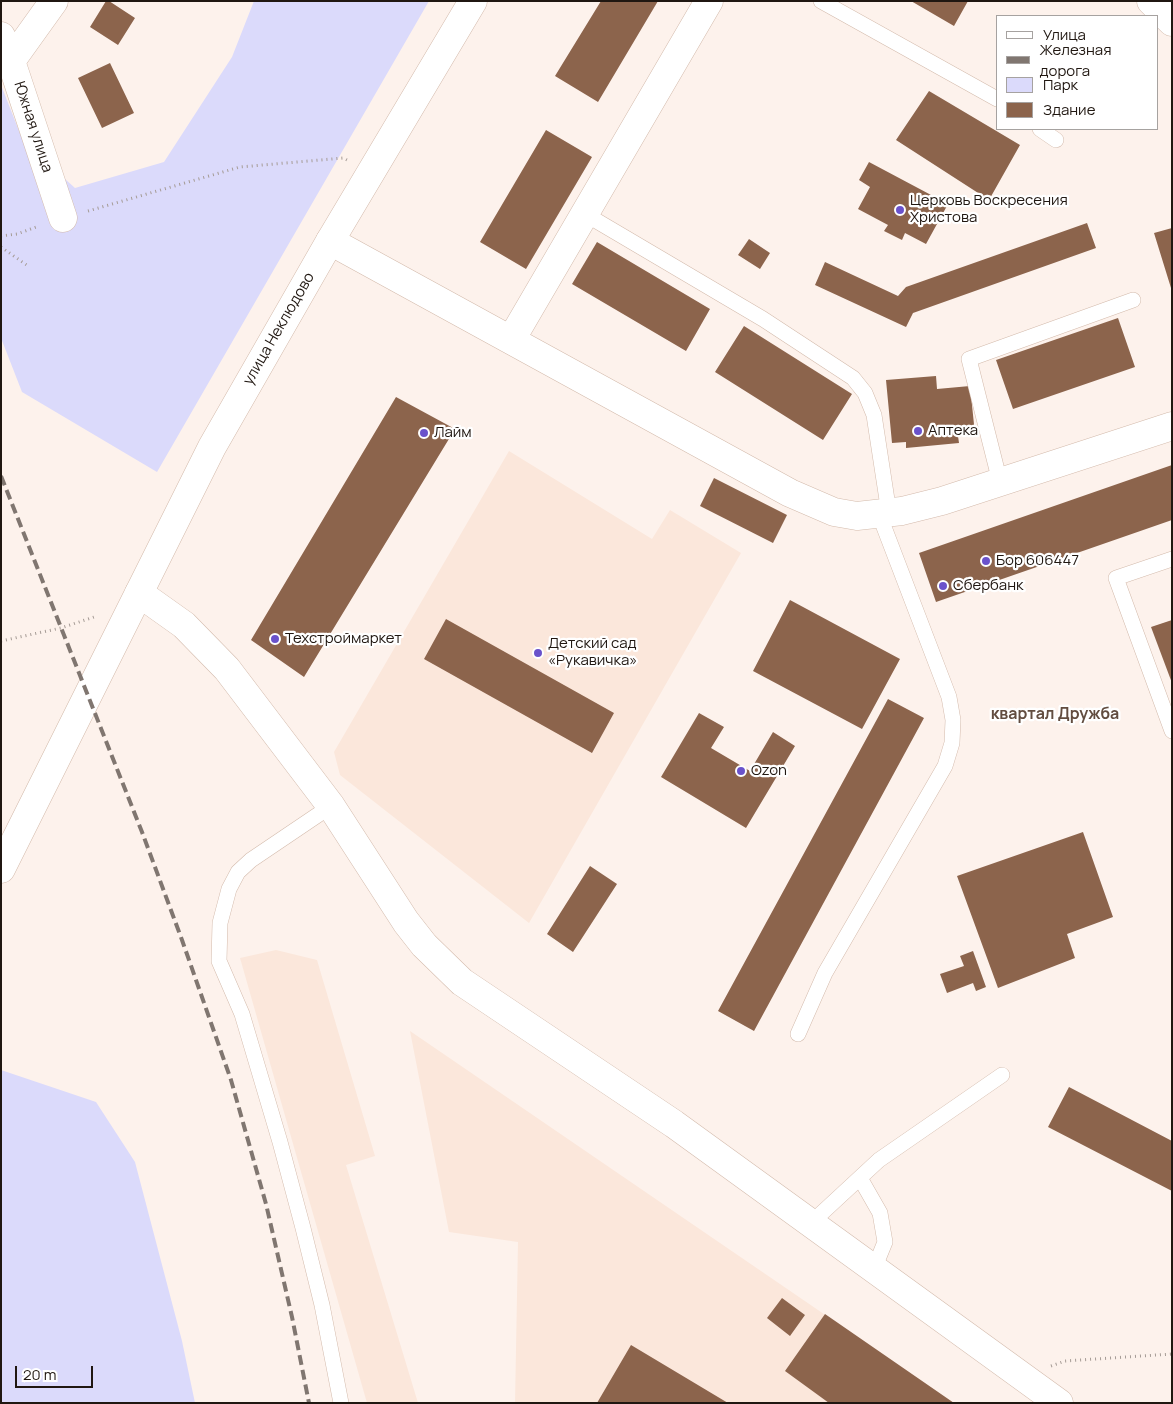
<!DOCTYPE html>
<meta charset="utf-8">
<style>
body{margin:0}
#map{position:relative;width:1173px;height:1404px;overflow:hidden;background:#fdf2ec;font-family:Manrope,sans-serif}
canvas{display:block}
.frame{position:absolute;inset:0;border:2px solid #201711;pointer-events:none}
.legend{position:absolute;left:996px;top:15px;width:162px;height:115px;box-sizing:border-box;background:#fff;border:1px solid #a6a2a0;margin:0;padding:6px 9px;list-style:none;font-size:15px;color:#201711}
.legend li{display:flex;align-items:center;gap:10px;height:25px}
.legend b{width:25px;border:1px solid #a6a2a0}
.scale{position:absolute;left:15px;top:1366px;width:78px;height:22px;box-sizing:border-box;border:2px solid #201711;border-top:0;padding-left:6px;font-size:15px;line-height:18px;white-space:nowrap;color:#201711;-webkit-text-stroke:4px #fff;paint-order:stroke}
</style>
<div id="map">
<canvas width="1173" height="1404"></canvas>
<div class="frame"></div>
<ul class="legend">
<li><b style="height:6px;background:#fff"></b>Улица</li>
<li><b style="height:6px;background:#807670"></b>Железная дорога</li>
<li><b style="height:14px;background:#dbdafb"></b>Парк</li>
<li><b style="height:14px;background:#8c644c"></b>Здание</li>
</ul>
<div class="scale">20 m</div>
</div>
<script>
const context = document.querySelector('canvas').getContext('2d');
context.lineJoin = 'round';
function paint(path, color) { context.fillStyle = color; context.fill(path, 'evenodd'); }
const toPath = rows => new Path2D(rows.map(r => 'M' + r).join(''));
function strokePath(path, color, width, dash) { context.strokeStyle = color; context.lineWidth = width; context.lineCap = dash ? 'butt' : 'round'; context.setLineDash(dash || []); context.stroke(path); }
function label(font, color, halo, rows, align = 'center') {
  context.font = font + ' Manrope,sans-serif'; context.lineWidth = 4.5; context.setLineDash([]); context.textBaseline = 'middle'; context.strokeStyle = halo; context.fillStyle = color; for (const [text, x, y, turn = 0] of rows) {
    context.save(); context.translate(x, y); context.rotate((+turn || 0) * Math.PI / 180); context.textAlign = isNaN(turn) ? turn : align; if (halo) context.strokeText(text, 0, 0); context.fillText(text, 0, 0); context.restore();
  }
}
paint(toPath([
 [509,451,652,539,670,510,741,553,529,923,340,775,334,752],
 [276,950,317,960,375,1156,346,1165,418,1403,367,1403,240,958],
 [410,1031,954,1403,515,1403,518,1242,449,1232]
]), '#fbe7db');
paint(toPath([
 [254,1,429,1,157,472,22,392,1,338,1,85,23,141,75,188,164,162,232,57],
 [1,1070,96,1102,135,1162,182,1341,195,1403,1,1403]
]), '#dbdafb');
paint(toPath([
 [106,1,109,1,135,18,118,45,90,27],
 [601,1,658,1,598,102,555,76],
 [911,1,968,1,954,26],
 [110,63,134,113,102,128,78,78],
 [929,91,1020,145,989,200,896,140],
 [546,130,592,157,526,269,480,242],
 [869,162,948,204,926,244,905,233,902,240,884,231,888,225,858,209,870,187,859,180],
 [1087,223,1096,248,913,313,906,327,815,285,825,262,898,296,906,287],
 [1172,228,1172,288,1171,288,1154,233],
 [749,239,770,253,760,269,738,255],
 [597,242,710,309,686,351,572,284],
 [1118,318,1135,367,1013,409,996,360],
 [744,326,852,394,823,440,715,372],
 [936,376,937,389,970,386,975,434,958,436,959,443,906,448,906,442,892,443,886,380],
 [396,397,455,429,304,677,251,640],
 [1172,465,1172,520,936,602,919,553],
 [714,478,787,515,773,543,700,506],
 [790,600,900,659,862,729,753,671],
 [446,619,614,713,592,753,424,659],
 [1172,620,1172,683,1151,627],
 [888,699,924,718,754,1031,718,1011],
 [699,713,724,727,711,748,750,771,773,732,795,746,746,828,661,777],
 [1083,832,1113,917,1067,934,1075,958,998,988,957,876],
 [590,866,617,884,573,952,547,934],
 [973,951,986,987,976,991,973,983,947,993,940,974,964,966,960,956],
 [1069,1087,1172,1141,1172,1191,1048,1127],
 [782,1298,805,1315,790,1336,767,1318],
 [825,1314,954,1403,829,1403,785,1371],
 [631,1345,728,1403,597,1403]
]), '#8c644c');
const service = toPath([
 [821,1,997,99],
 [1040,129,1056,140],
 [585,214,763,319,853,378,865,393,874,415,889,513],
 [1000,482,969,359,1133,300],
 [1172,559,1116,578,1172,731],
 [331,806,251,860,238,872,229,889,220,923,219,961,242,1014,280,1142,303,1228,322,1305,341,1403],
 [798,1034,825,973,945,766,952,743,953,720,949,697,879,514],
 [860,1178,880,1213,885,1242,874,1269],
 [811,1223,879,1160,1002,1075]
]);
const minor = toPath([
 [1151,1,1172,22],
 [1,36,11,61,63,218],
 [11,61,54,1],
 [330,241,790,493,834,512,857,516,902,511,942,501,1172,426],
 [511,340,709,1]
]);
const tertiary = toPath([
 [139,593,184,625,227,669,331,806,406,922,424,945,462,982,674,1124,1059,1403]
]);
const secondary = toPath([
 [1,869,212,447,330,241,473,1]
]);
strokePath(service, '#d3baab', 16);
strokePath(minor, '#d3baab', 29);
strokePath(tertiary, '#d3baab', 29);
strokePath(secondary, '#d3baab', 29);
strokePath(toPath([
 [88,211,240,167,343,158,347,160],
 [1,236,17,234,39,226],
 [1,247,28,266],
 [1,641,61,628,97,616],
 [1051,1366,1065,1361,1172,1354]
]), '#a59b95', 3, [1, 4]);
strokePath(service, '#fff', 15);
strokePath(minor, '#fff', 28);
strokePath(tertiary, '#fff', 28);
strokePath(secondary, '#fff', 28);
strokePath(toPath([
 [1,476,142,832,182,940,231,1080,266,1204,292,1317,309,1403]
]), '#807670', 4, [10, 5]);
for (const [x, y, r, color] of [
 [900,210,5,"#6a52cb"],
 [918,431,5,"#6a52cb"],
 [424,433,5,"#6a52cb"],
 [986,561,5,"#6a52cb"],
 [943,586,5,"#6a52cb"],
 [275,639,5,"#6a52cb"],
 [538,653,5,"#6a52cb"],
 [741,771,5,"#6a52cb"]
]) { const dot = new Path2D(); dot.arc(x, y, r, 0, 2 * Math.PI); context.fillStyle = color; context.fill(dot); strokePath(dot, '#fff', 2); }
label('15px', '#201711', '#fff', [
 ["Южная улица",33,127,72],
 ["улица Неклюдово",279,329,-60]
]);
label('15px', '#201711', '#fff', [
 ["Церковь Воскресения",910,201],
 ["Христова",910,218],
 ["Аптека",928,431],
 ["Лайм",434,433],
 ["Бор 606447",996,561],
 ["Сбербанк",953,586],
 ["Техстроймаркет",285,639],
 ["Детский сад",548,644],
 ["«Рукавичка»",548,661],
 ["Ozon",751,771]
], 'left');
label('bold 16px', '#624d40', '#fff', [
 ["квартал Дружба",1055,715]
]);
</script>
